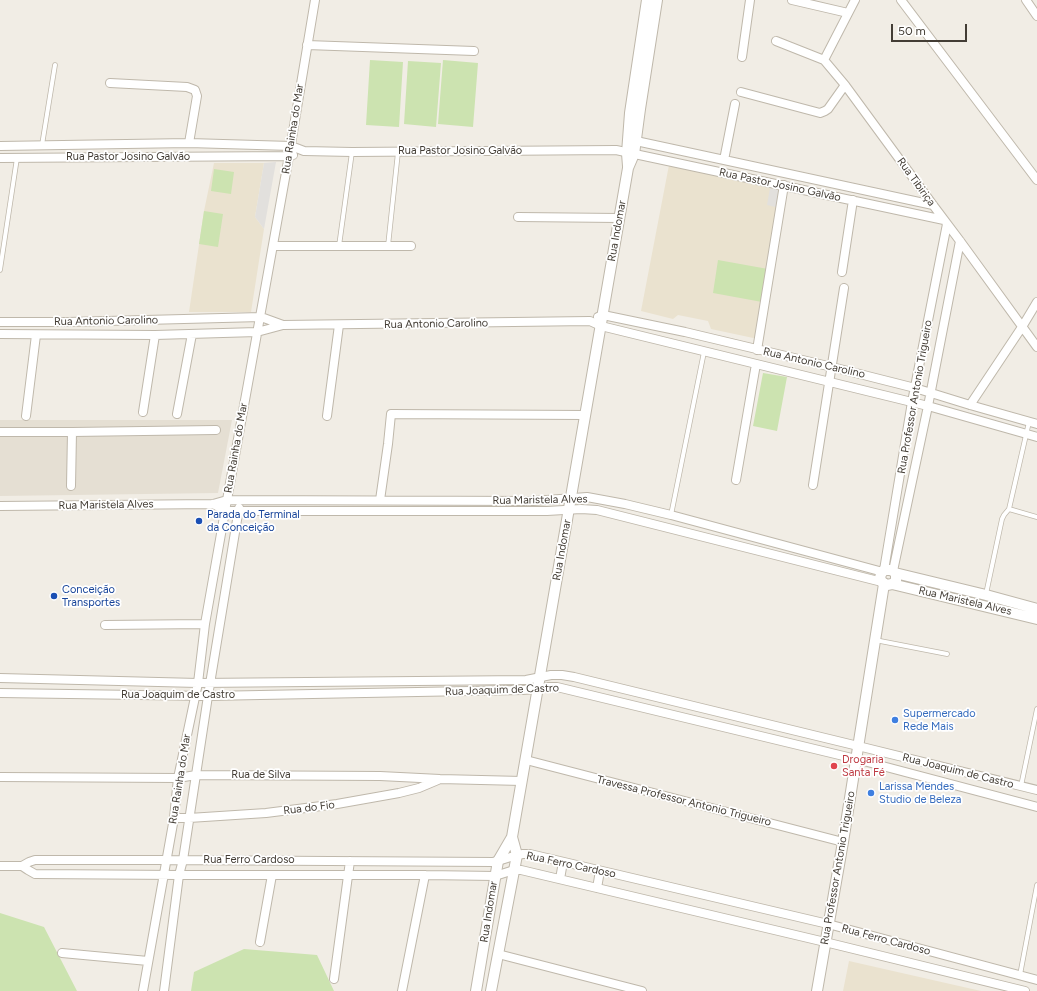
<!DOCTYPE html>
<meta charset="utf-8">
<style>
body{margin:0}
#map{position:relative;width:1037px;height:991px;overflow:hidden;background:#f1ede5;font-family:Figtree,sans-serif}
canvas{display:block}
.scale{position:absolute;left:891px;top:24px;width:76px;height:18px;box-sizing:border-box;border:2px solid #433d35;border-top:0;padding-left:5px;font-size:12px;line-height:14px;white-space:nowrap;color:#433d35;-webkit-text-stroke:3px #fff;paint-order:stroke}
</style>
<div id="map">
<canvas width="1037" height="991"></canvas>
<div class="scale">50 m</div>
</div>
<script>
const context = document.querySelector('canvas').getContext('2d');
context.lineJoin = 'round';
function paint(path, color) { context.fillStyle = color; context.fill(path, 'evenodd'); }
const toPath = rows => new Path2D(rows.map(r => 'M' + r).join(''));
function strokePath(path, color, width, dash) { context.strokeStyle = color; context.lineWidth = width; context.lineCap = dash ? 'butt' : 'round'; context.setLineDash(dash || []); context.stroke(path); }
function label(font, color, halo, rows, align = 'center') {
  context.font = font + ' Figtree,sans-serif'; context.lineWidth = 3.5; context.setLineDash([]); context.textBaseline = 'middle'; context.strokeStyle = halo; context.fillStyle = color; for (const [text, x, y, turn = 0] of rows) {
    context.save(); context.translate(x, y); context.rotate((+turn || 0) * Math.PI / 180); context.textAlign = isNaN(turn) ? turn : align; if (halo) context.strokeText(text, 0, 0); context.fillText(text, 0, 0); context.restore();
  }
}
paint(toPath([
 [0,420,232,420,218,493,0,496]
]), '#e5dfd3');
paint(toPath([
 [214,163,264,163,255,217,264,229,251,312,189,312,204,211],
 [669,165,783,191,758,339,711,329,708,321,678,315,673,319,641,311],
 [849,961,981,991,843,991]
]), '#eae2cf');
paint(toPath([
 [370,60,403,62,399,127,366,125],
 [443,60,478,63,473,127,438,124],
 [408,61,441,63,436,127,404,124],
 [214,169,234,172,231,194,211,191],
 [204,211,223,214,218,247,199,244],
 [718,260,768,269,762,302,713,293],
 [763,373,787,377,777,431,753,426],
 [0,913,44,927,77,991,0,991],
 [244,949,317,955,334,991,191,991,194,972]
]), '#cce3b0');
paint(toPath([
 [276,162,264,229,255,217,264,163],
 [770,188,783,191,780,208,767,205]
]), '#e2e0dd');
const service = toPath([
 [42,145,55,65],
 [339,246,352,152],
 [388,246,398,152],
 [0,270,17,158],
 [1009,509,1037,517],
 [671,515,704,352],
 [986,594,1002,519,1004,515,1009,509,1029,422],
 [875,640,947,654],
 [1021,786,1037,709],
 [1020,975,1037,885]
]);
const minor = toPath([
 [792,0,848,13],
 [901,0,1037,180],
 [1026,0,1037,16],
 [776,41,824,60,845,85,933,205,960,241,1037,347],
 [307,45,474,51],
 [742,57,750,0],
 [824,60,855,0],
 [110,83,187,87,195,90,197,96,189,143],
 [741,92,820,113,825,111,828,109,845,85],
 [631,142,636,141,933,205],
 [0,146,189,143,291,146,304,151,352,152,616,150,944,220],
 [0,158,289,156,293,155],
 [724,160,735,104],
 [518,217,619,218],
 [273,246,411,246],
 [842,272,853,200],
 [598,317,603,315,685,332,832,367,915,388,970,405,1037,424],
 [0,322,68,322,261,317,283,325],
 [0,334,155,335,257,332,283,325,590,321,601,326,928,406,1037,437],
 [757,350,784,185],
 [970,405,1022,327,1037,302],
 [143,412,155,335],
 [177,414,192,334],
 [26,416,36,335],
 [327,416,339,325],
 [0,432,72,432,216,430],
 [736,480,756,364],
 [813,485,844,288],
 [71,486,72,432],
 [380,500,388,444,391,414,585,415],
 [213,504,226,511,547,511,581,509,597,510,882,582],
 [0,506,213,504,227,500,533,501,587,497,625,504,671,515,883,572],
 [884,570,912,402,947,224],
 [893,571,928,406,960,241],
 [105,625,205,624],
 [0,678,198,683,526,680,551,675,562,675,574,677,858,746,1037,790],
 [0,693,208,696,522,690,538,689,548,687,557,687,856,759,1037,807],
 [526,760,843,842],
 [0,777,178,778,196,775,380,776,440,779,522,781],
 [174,818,189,818,266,813,337,804,399,793,419,788,438,780],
 [0,866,22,866,29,862,35,860,167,860,493,862,498,861,517,855,523,854,530,854,828,924,1037,980],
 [22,866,28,870,35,874,179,875,425,875,495,876,514,870,521,870,825,942,1025,991],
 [560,879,563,862],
 [597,888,600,871],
 [260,942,272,875],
 [62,953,148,961],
 [498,954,642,991],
 [334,979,350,861],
 [143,991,174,818,178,778,198,683,205,624,227,500,289,156,315,0],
 [164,991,179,875,183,860,208,696,239,508],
 [402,991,425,875]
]);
const tertiary = toPath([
 [628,166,627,153,630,113,647,0],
 [895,573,986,595,1037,609],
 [892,584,896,581,896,574,893,571,890,570,884,570,881,574,880,578,882,582,887,585,892,584,1037,619],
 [476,991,498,861,512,837,628,168,634,154,640,109,657,0],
 [491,991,517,855,512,837],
 [817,991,843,842,884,584]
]);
strokePath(service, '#bfb8ab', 5.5);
strokePath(minor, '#bfb8ab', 10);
strokePath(tertiary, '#bfb8ab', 12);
strokePath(service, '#fff', 4);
strokePath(minor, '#fff', 8);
strokePath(tertiary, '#fff', 10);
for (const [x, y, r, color] of [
 [199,521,4,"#1a4fb4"],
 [54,596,4,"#1a4fb4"],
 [895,720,4,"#3f7fe0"],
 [834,766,4,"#e0444e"],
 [871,793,4,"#3f7fe0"]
]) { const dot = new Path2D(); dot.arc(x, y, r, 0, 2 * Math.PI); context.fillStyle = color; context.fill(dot); strokePath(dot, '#fff', 1.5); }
label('11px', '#433d35', '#fff', [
 ["Rua Rainha do Mar",293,129,-81],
 ["Rua Pastor Josino Galvão",460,151],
 ["Rua Pastor Josino Galvão",128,157],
 ["Rua Tibiriça",916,182,54],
 ["Rua Pastor Josino Galvão",780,185,12],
 ["Rua Indomar",617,231,-80],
 ["Rua Antonio Carolino",106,321,-1],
 ["Rua Antonio Carolino",436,324,-1],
 ["Rua Antonio Carolino",814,363,13],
 ["Rua Professor Antonio Trigueiro",915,397,-80],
 ["Rua Rainha do Mar",236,448,-80],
 ["Rua Maristela Alves",540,500,-1],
 ["Rua Maristela Alves",106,505,-1],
 ["Rua Indomar",562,550,-80],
 ["Rua Maristela Alves",965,601,13],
 ["Rua Joaquim de Castro",502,690,-2],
 ["Rua Joaquim de Castro",178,695],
 ["Rua Joaquim de Castro",958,771,14],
 ["Rua de Silva",261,775],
 ["Rua Rainha do Mar",180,779,-81],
 ["Travessa Professor Antonio Trigueiro",684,801,14],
 ["Rua do Fio",309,808,-7],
 ["Rua Ferro Cardoso",249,860],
 ["Rua Ferro Cardoso",571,865,12],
 ["Rua Professor Antonio Trigueiro",838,868,-80],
 ["Rua Indomar",489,912,-81],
 ["Rua Ferro Cardoso",886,940,15]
]);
label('11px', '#164399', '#fff', [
 ["Parada do Terminal",207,515],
 ["da Conceição",207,528],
 ["Conceição",62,590],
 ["Transportes",62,603]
], 'left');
label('11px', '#366cbe', '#fff', [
 ["Supermercado",903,714],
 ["Rede Mais",903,727],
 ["Larissa Mendes",879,787],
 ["Studio de Beleza",879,800]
], 'left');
label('11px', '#be3a42', '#fff', [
 ["Drogaria",842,760],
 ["Santa Fé",842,773]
], 'left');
</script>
